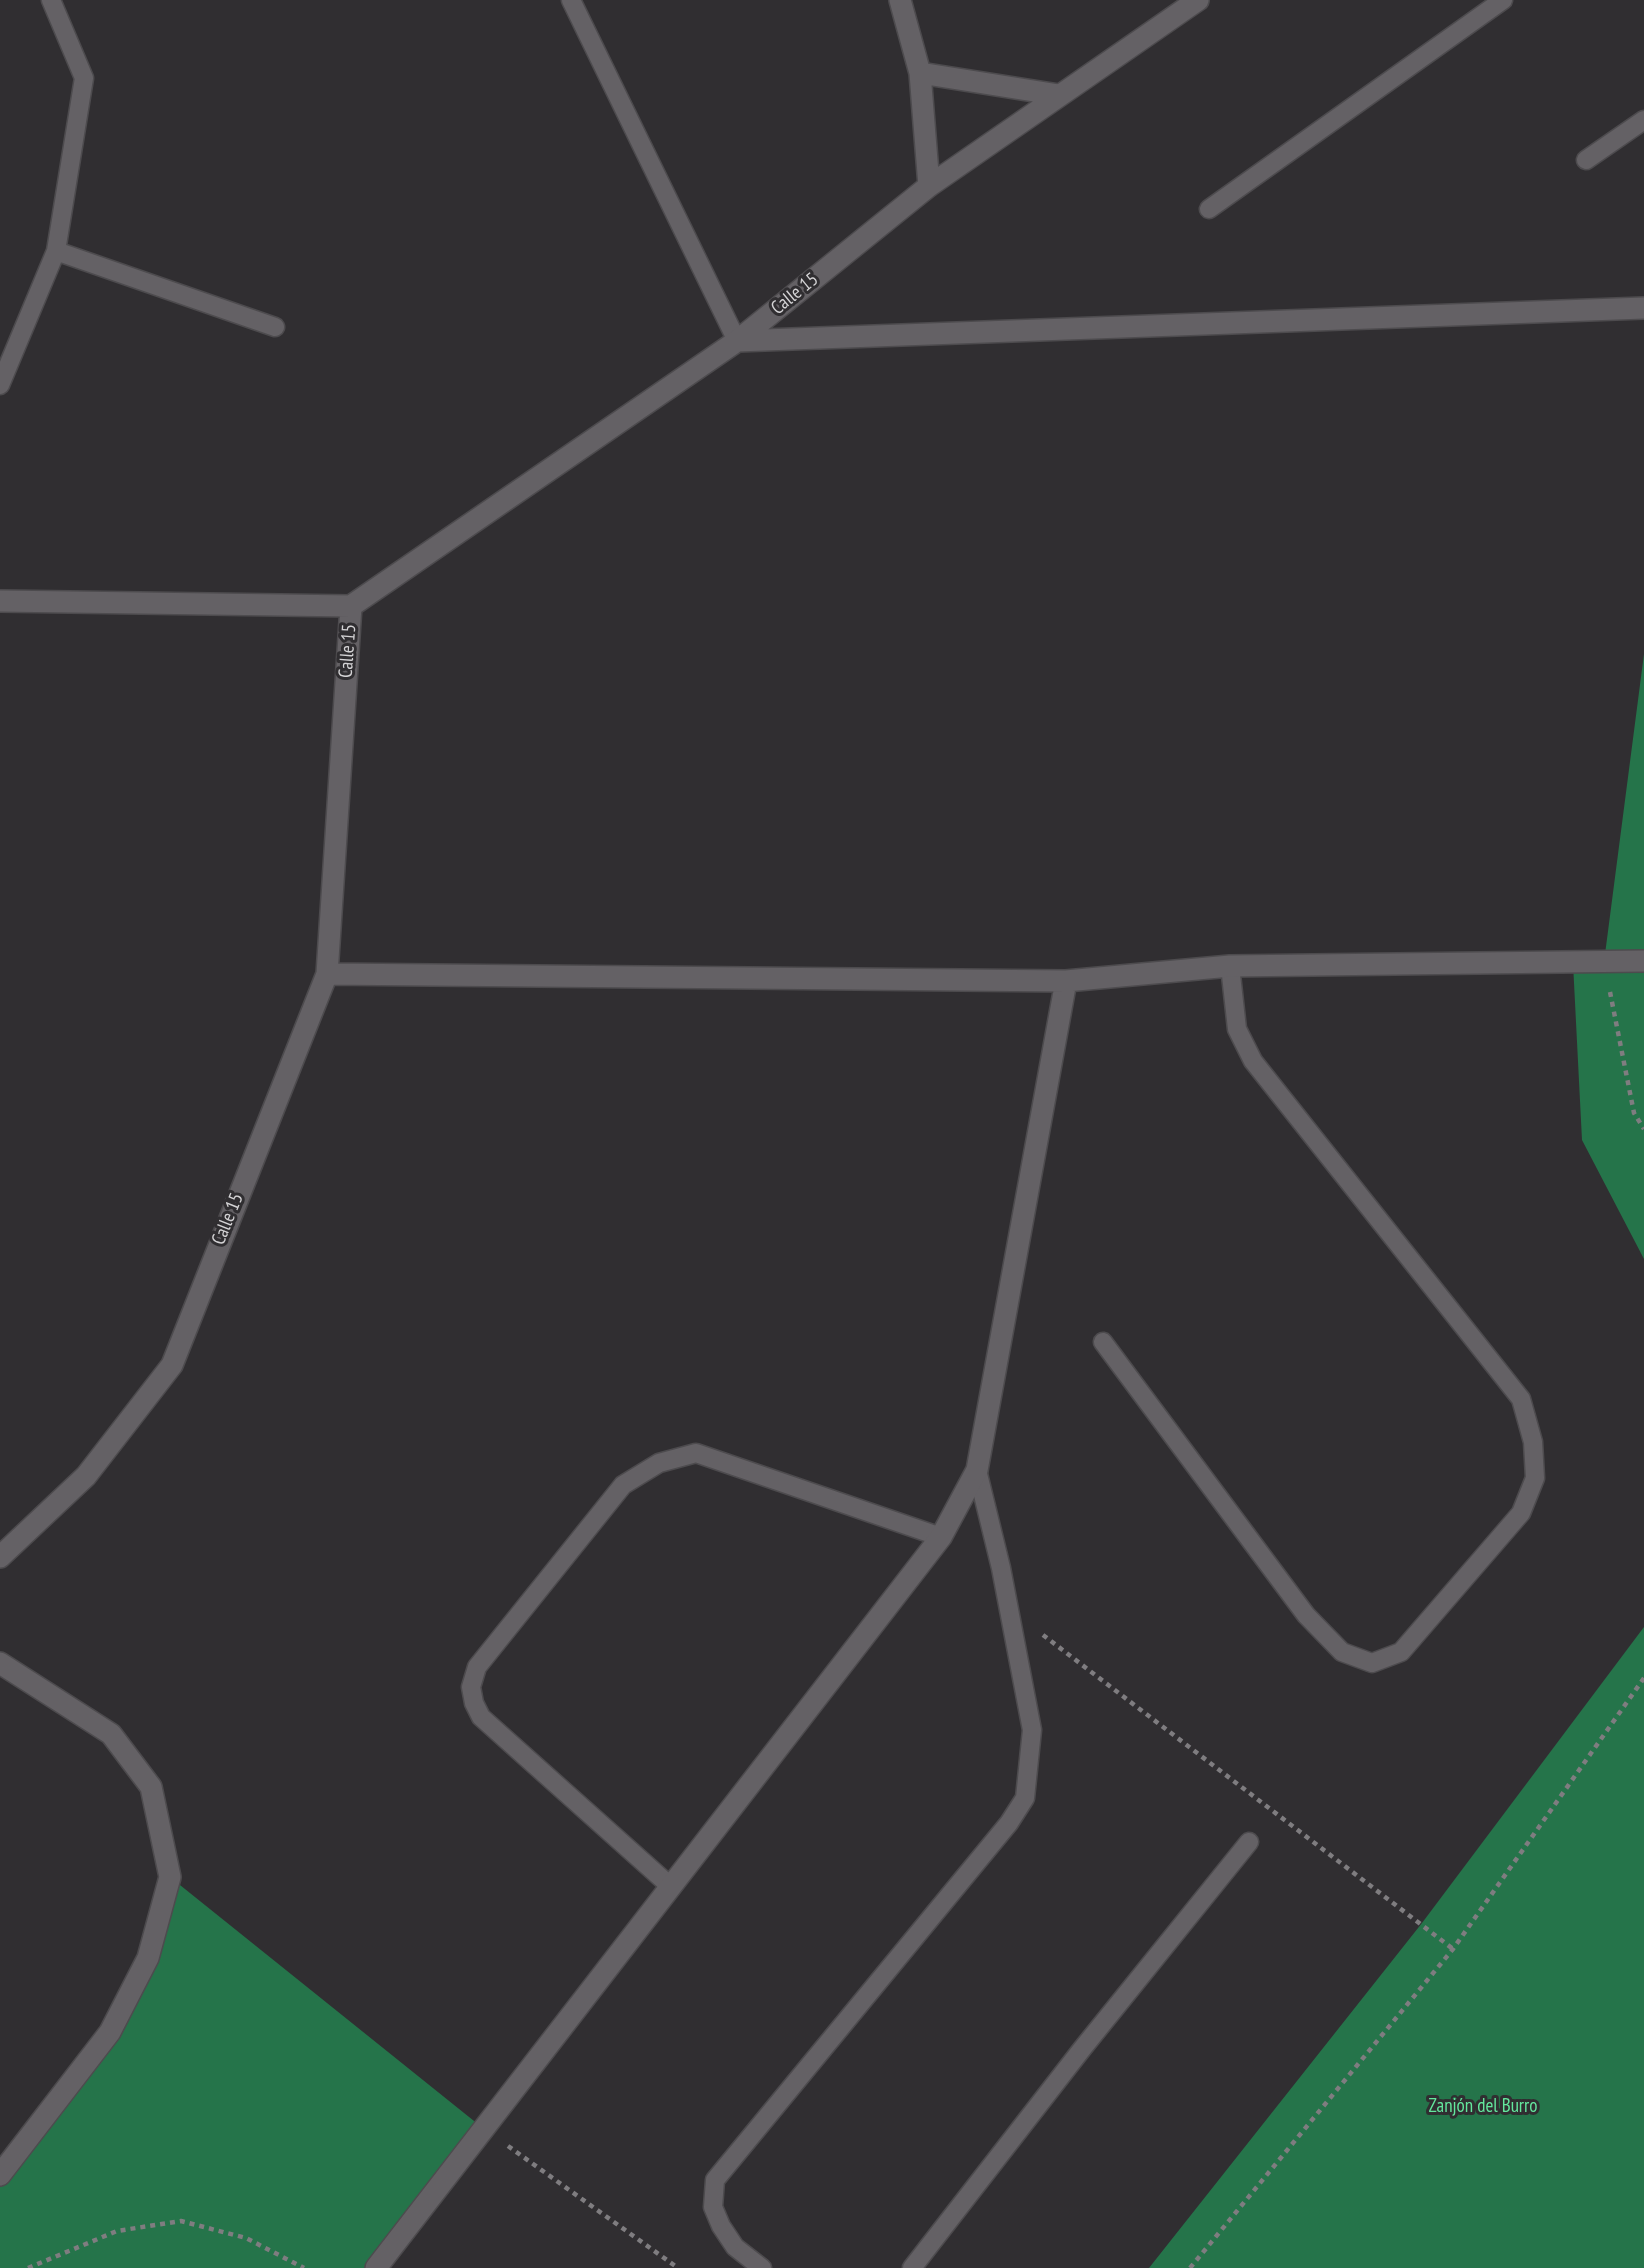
<!DOCTYPE html>
<meta charset="utf-8">
<style>
body{margin:0}
canvas{display:block;background:#302e31}
</style>
<canvas width="1644" height="2268"></canvas>
<script>
const context = document.querySelector('canvas').getContext('2d');
context.lineJoin = 'round';
function paint(path, color) { context.fillStyle = color; context.fill(path, 'evenodd'); }
const toPath = rows => new Path2D(rows.map(r => 'M' + r).join(''));
function strokePath(path, color, width, dash) { context.strokeStyle = color; context.lineWidth = width; context.lineCap = dash ? 'butt' : 'round'; context.setLineDash(dash || []); context.stroke(path); }
function label(font, color, halo, rows, align = 'center') {
  context.font = font + ' "PT Sans Narrow",sans-serif'; context.lineWidth = 6; context.setLineDash([]); context.textBaseline = 'middle'; context.strokeStyle = halo; context.fillStyle = color; for (const [text, x, y, turn = 0] of rows) {
    context.save(); context.translate(x, y); context.rotate((+turn || 0) * Math.PI / 180); context.textAlign = isNaN(turn) ? turn : align; if (halo) context.strokeText(text, 0, 0); context.fillText(text, 0, 0); context.restore();
  }
}
paint(toPath([
 [1644,654,1644,1259,1582,1140,1573,963,1604,962],
 [1644,1627,1644,2268,1149,2268,1422,1923],
 [170,1877,484,2129,376,2268,0,2268,0,2175,110,2032]
]), '#25744a');
const lane = toPath([
 [571,0,737,341],
 [1586,160,1644,120],
 [1209,209,1503,0],
 [56,251,275,327],
 [0,385,56,251,84,78,51,0],
 [1103,1342,1306,1615,1342,1652,1372,1663,1401,1652,1521,1513,1535,1478,1533,1442,1521,1399,1253,1061,1237,1029,1230,966],
 [669,1885,481,1717,474,1703,471,1687,477,1667,623,1485,659,1463,696,1453,941,1537],
 [762,2268,735,2247,721,2226,713,2207,715,2180,1009,1823,1025,1798,1032,1730,1001,1568,977,1470],
 [912,2268,1082,2049,1249,1842]
]);
const street = toPath([
 [900,0,920,73,929,186],
 [920,73,1059,95],
 [737,341,1644,308],
 [0,601,351,606],
 [351,606,737,341,929,186,1198,0],
 [327,974,1066,981,1230,966,1644,961],
 [0,1557,86,1476,172,1365,327,974,351,606],
 [0,1663,111,1734,151,1787,170,1877,148,1958,110,2032,0,2175],
 [376,2268,941,1537,977,1470,1066,981]
]);
strokePath(lane, '#4d4b4e', 21);
strokePath(street, '#4d4b4e', 24);
strokePath(toPath([
 [1610,992,1634,1113,1644,1129],
 [1043,1635,1453,1949],
 [508,2146,678,2268],
 [28,2268,117,2231,181,2221,246,2238,304,2268],
 [1190,2268,1453,1949,1644,1678]
]), '#7f7d80', 4.5, [5, 5]);
strokePath(lane, '#646165', 18);
strokePath(street, '#646165', 21);
label('19px', '#d4d3d5', '#302e31', [
 ["Calle 15",795,294,-39],
 ["Calle 15",348,651,-86],
 ["Calle 15",228,1219,-68]
]);
label('19px', '#63e79d', '#302e31', [
 ["Zanjón del Burro",1483,2107]
]);
</script>
